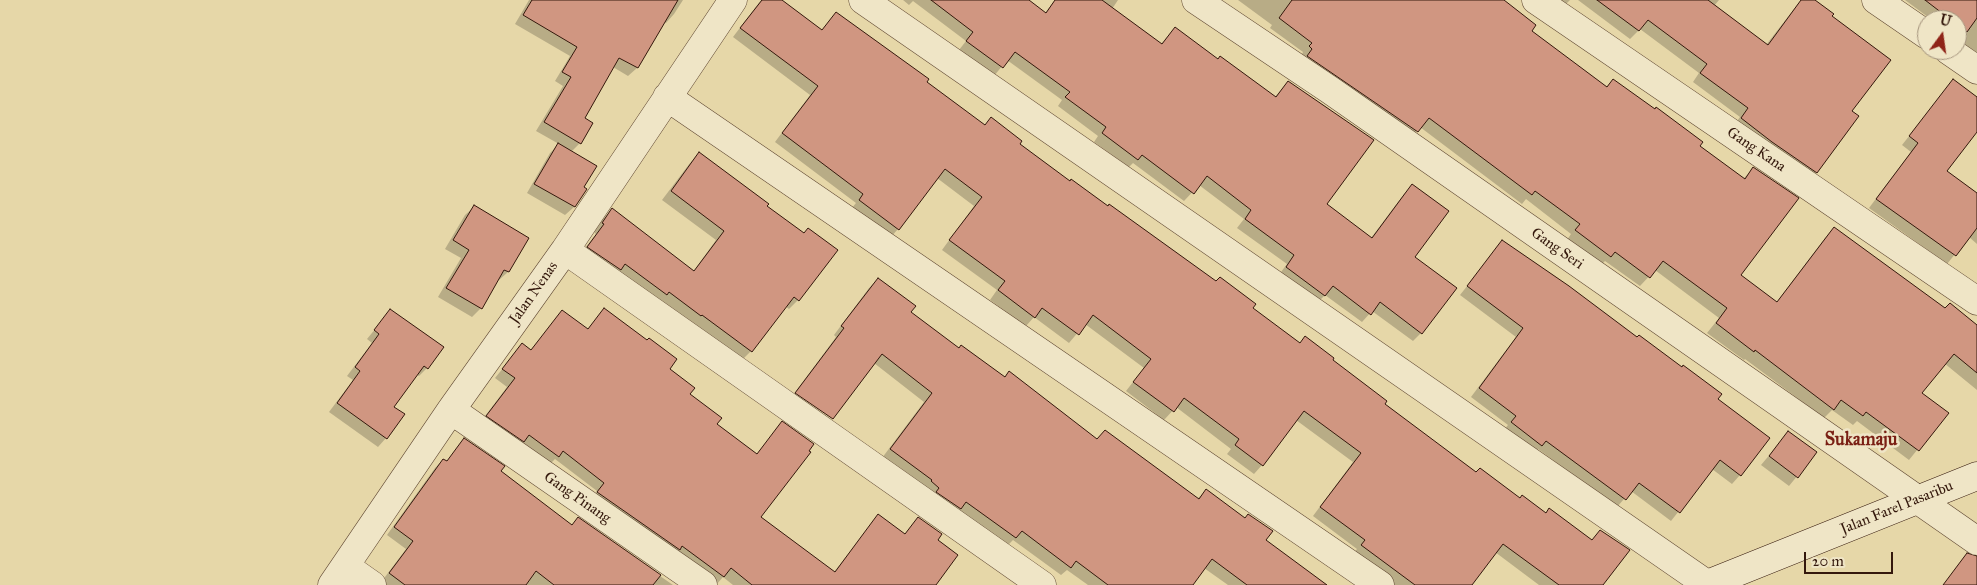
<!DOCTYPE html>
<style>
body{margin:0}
#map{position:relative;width:1977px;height:585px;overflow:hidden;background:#e6d7a8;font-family:"IM FELL Great Primer",serif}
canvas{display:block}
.north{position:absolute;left:1917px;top:10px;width:50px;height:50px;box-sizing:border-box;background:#efe5c6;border:1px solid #a4937c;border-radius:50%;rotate:14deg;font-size:14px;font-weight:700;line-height:20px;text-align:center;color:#34180c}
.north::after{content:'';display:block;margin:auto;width:18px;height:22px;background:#8f2418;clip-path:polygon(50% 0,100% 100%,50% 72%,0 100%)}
.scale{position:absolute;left:1804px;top:552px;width:89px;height:22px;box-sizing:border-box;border:2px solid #34180c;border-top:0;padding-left:6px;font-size:15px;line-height:18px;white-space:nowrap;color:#34180c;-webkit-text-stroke:4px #efe5c6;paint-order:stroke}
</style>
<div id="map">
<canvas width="1977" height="585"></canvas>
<div class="north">U</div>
<div class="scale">20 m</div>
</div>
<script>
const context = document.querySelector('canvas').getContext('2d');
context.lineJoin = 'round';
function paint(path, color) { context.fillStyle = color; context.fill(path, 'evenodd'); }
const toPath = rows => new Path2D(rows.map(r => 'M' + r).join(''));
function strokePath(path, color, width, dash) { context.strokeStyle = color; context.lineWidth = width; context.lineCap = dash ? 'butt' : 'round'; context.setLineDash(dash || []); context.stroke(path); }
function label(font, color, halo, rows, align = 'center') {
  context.font = font + ' "IM FELL Great Primer",serif'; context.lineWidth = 5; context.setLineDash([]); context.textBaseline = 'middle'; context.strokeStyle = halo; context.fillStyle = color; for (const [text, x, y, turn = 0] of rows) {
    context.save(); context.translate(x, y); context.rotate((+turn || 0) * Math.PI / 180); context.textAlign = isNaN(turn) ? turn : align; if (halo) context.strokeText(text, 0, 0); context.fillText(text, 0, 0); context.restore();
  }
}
paint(toPath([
 [529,0,683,0,674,14,666,23,664,22,637,68,628,76,613,67,583,118,580,143,571,152,582,187,585,190,574,207,565,215,527,193,550,153,559,144,536,131,563,86,555,81,570,56,515,24],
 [761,0,780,0,821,31,836,13,984,126,1018,144,1070,182,1252,308,1299,344,1306,337,1383,404,1476,473,1591,541,1601,531,1601,585,1539,585,1495,552,1471,585,1385,585,1353,554,1357,549,1313,516,1353,462,1296,420,1262,465,1254,474,1227,454,1231,449,1176,407,1164,420,1126,391,1144,368,1085,324,1069,343,1034,317,1026,326,990,300,997,290,942,250,974,206,937,178,898,229,890,238,851,209,856,203,775,142,810,95,733,37],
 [903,0,1027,0,1045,13,1055,0,1118,0,1112,9,1160,45,1175,28,1217,60,1274,98,1288,82,1325,204,1371,238,1404,194,1412,186,1413,257,1421,333,1413,341,1372,311,1362,322,1325,295,1316,304,1278,276,1287,264,1237,228,1244,219,1199,185,1184,201,1133,163,1129,167,1094,142,1098,136,1058,106,1062,100,1007,60,994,76,959,50,966,41,913,1,909,5],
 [1238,0,1501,0,1530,31,1606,87,1613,80,1743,179,1753,169,1739,276,1776,303,1825,238,1834,228,1944,310,1977,326,1977,390,1944,363,1920,393,1947,413,1909,460,1857,421,1853,425,1832,410,1824,418,1745,359,1744,360,1707,333,1719,318,1655,270,1640,286,1605,261,1601,265,1567,240,1571,234,1526,199,1522,204,1420,127,1407,141,1301,56,1303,52,1270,28,1272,25],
 [1560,0,1570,0,1566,4],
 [1578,0,1719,0,1714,6,1766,45,1801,0,1813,0,1831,16,1850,111,1816,172,1807,180,1733,127,1740,117,1693,82,1699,73,1640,29,1630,39],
 [1905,0,1977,0,1977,54,1957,39,1957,20,1932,20],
 [1953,81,1977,99,1977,130,1946,172,1977,195,1977,244,1969,237,1947,264,1869,208,1911,152,1902,145],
 [699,154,765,206,798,300,789,309,785,306,751,351,742,360,579,256,596,234,594,232,603,219,612,210,693,272,716,240,662,200,690,163],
 [474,207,527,238,508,272,499,280,498,279,481,308,472,317,438,297,461,258,445,249,465,215],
 [1502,242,1716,399,1740,475,1732,484,1712,469,1671,521,1631,491,1617,507,1538,449,1533,453,1503,431,1508,425,1471,397,1516,337,1460,295],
 [878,279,909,313,959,349,1096,440,1197,499,1206,491,1264,540,1325,585,1228,585,1204,568,1191,585,1088,585,1067,570,1061,575,1013,540,1007,546,882,458,924,402,874,363,833,417,796,391,836,337,834,335,869,288],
 [604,310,668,369,715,425,756,455,782,423,760,518,834,572,878,516,904,535,918,518,936,540,934,585,733,585,723,577,716,585,590,501,597,491,555,459,550,464,479,424,507,387,495,378,522,345,530,351,562,312,587,330],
 [390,311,427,368,419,376,416,374,393,407,386,438,378,447,329,412,353,380,347,376,372,343,367,339],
 [794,393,831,419,823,427,788,402],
 [1788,433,1816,453,1789,486,1761,465],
 [464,440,499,471,571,526,578,519,673,585,379,585,406,549,387,535,435,468,443,460,446,462]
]), '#0003');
const building = toPath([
 [532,0,678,0,638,68,619,58,585,118,593,123,581,144,544,122,571,77,562,72,577,47,523,15,532,0],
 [762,0,782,0,822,30,836,12,929,79,927,82,985,125,991,117,1022,141,1020,144,1070,181,1071,179,1108,206,1109,204,1216,281,1220,277,1256,304,1253,308,1300,343,1305,336,1334,358,1333,360,1387,401,1385,404,1476,472,1480,468,1520,498,1522,495,1546,513,1549,508,1592,540,1600,530,1630,550,1603,585,1559,585,1503,544,1472,585,1415,585,1361,545,1365,540,1320,507,1361,453,1304,411,1263,466,1235,445,1239,439,1184,398,1174,412,1133,382,1151,359,1093,315,1079,335,1042,308,1035,318,998,290,1005,281,949,240,982,197,945,169,899,230,859,200,863,194,782,133,818,86,740,28,762,0],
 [931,0,1029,0,1046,13,1055,0,1102,0,1162,44,1175,27,1218,59,1220,56,1276,97,1288,81,1374,140,1327,204,1372,238,1412,184,1449,211,1415,257,1457,288,1422,334,1380,302,1371,315,1333,286,1325,296,1286,267,1294,255,1245,219,1251,210,1207,176,1194,194,1142,155,1138,160,1102,133,1106,127,1065,97,1070,92,1015,52,1003,68,966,41,973,32,931,0],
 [1292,0,1504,0,1536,25,1532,31,1607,87,1613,79,1655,109,1656,107,1703,142,1700,146,1745,179,1753,167,1799,198,1741,275,1777,302,1834,227,1945,308,1950,303,1977,325,1977,373,1954,354,1922,393,1949,413,1919,451,1866,412,1863,416,1841,400,1834,410,1755,350,1754,352,1716,323,1727,308,1663,261,1650,278,1615,252,1611,257,1575,230,1580,224,1535,191,1532,195,1429,118,1418,132,1307,56,1312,49,1309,46,1312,43,1279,18,1292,0],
 [1597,0,1708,0,1768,45,1801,0,1815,0,1834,14,1832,16,1891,60,1852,111,1859,116,1817,173,1772,142,1741,118,1748,108,1700,73,1707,64,1648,20,1639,31,1597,0],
 [1925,0,1977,0,1977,18,1967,32,1957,24,1957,20,1951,20,1925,0],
 [1953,79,1977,97,1977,132,1947,171,1977,193,1977,228,1956,256,1876,199,1918,143,1909,136,1953,79],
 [558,143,597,166,584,187,587,189,575,207,534,184,558,143],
 [699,152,769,204,767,206,804,233,808,228,838,250,799,301,794,297,752,352,702,315,701,316,669,292,667,295,625,264,621,270,587,247,604,224,602,223,612,208,694,271,724,231,671,191,699,152],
 [474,205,529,238,509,272,504,270,482,309,446,288,469,250,453,240,474,205],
 [1502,240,1569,286,1637,337,1639,335,1682,367,1683,365,1722,394,1718,399,1770,438,1741,476,1720,460,1680,513,1639,483,1626,500,1546,441,1542,446,1511,422,1516,416,1479,388,1523,328,1467,286,1502,240],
 [878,278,916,306,911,312,959,348,961,345,1005,377,1009,371,1097,439,1105,430,1199,499,1206,489,1245,518,1248,514,1273,531,1266,540,1327,585,1247,585,1212,559,1193,585,1108,585,1076,561,1071,568,1022,531,1016,538,966,502,961,509,936,492,939,488,931,481,932,480,890,449,932,393,882,354,833,419,795,393,844,328,841,326,878,278],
 [604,308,647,340,649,338,677,359,670,369,695,388,690,394,722,418,717,424,757,454,782,421,814,444,809,451,811,452,761,517,835,572,878,514,905,534,918,517,942,534,938,540,958,555,936,585,752,585,731,568,724,577,682,546,680,550,597,492,604,483,563,451,559,457,529,435,524,442,486,416,515,378,502,369,522,343,531,350,562,310,588,329,604,308],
 [390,309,444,347,428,369,424,366,394,407,405,414,387,439,337,403,360,371,355,367,379,334,374,330,390,309],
 [1788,431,1817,452,1798,478,1769,456,1788,431],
 [464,438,505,466,501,471,572,525,578,517,661,575,653,585,554,585,536,571,526,585,405,585,389,573,413,541,394,527,443,459,447,461,464,438],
 [1967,553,1977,556,1977,585,1943,585,1967,553]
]);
paint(building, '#d09681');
strokePath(building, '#34180c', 1);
const street = toPath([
 [863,0,1708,585],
 [1196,0,1330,90,1977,541],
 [1536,0,1977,301],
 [1876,0,1927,35],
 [1948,50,1977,70],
 [667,97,1380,585],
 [565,250,1042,585],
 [451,410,703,585],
 [345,566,372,585],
 [332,585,451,410,565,250,733,0]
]);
const secondary = toPath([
 [1705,585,1977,476]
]);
strokePath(street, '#604833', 29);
strokePath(secondary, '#34180c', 29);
strokePath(street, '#efe5c6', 28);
strokePath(secondary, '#efe5c6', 28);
label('15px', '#34180c', '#efe5c6', [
 ["Gang Kana",1756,150,34],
 ["Gang Seri",1557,249,35],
 ["Jalan Nenas",534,293,-55],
 ["Gang Pinang",577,498,35],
 ["Jalan Farel Pasaribu",1897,508,-22]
]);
label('bold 18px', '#7a1f14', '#efe5c6', [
 ["Sukamaju",1861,441]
]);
</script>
